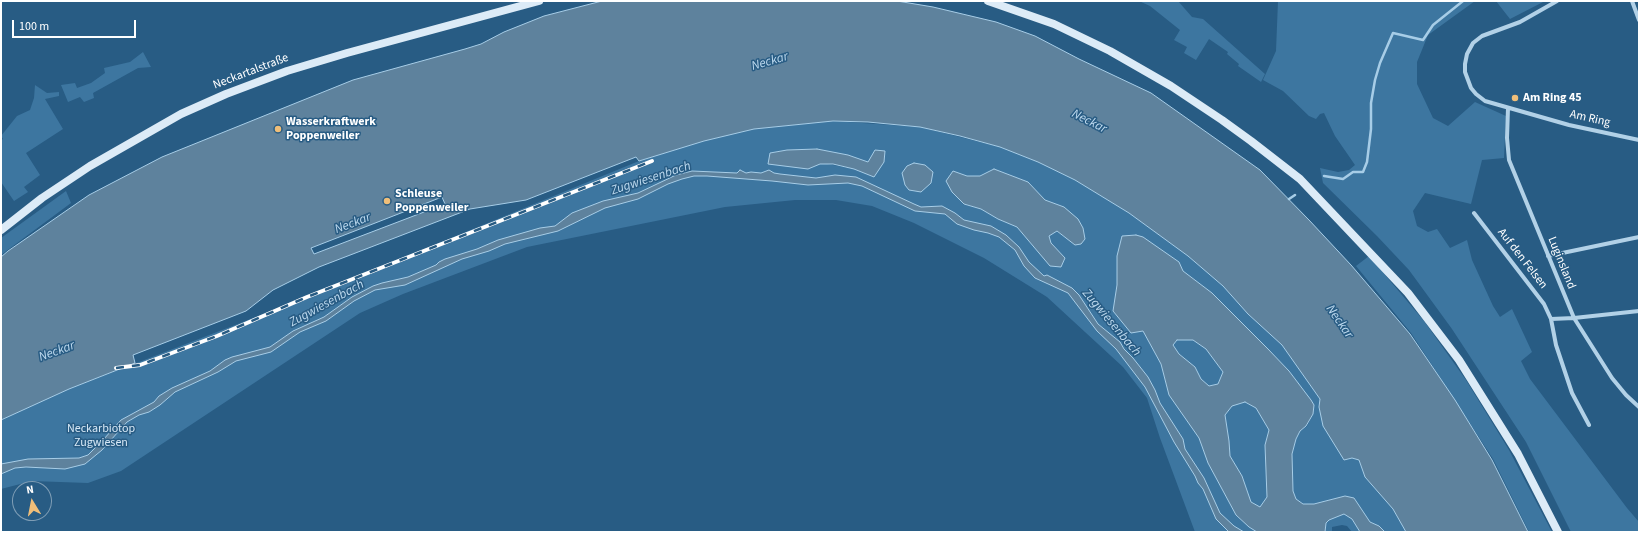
<!DOCTYPE html>
<meta charset="utf-8">
<style>
body{margin:0}
#map{position:relative;width:1640px;height:533px;overflow:hidden;background:#285c84;font-family:"Source Sans 3",sans-serif}
canvas{display:block}
.frame{position:absolute;inset:0;border:2px solid #fff;pointer-events:none}
.north{position:absolute;left:12px;top:481px;width:40px;height:40px;box-sizing:border-box;background:#285c84;border:1px solid #7e9db5;border-radius:50%;rotate:350deg;font-size:11px;font-weight:700;line-height:16px;text-align:center;color:#fff}
.north::after{content:'';display:block;margin:auto;width:14px;height:18px;background:#efbe79;clip-path:polygon(50% 0,100% 100%,50% 72%,0 100%)}
.scale{position:absolute;left:12px;top:20px;width:124px;height:18px;box-sizing:border-box;border:2px solid #fff;border-top:0;padding-left:5px;font-size:12px;line-height:14px;white-space:nowrap;color:#fff;-webkit-text-stroke:3px #285c84;paint-order:stroke}
</style>
<div id="map">
<canvas width="1640" height="533"></canvas>
<div class="frame"></div>
<div class="north">N</div>
<div class="scale">100 m</div>
</div>
<script>
const context = document.querySelector('canvas').getContext('2d');
context.lineJoin = 'round';
function paint(path, color) { context.fillStyle = color; context.fill(path, 'evenodd'); }
const toPath = rows => new Path2D(rows.map(r => 'M' + r).join(''));
function strokePath(path, color, width, dash) { context.strokeStyle = color; context.lineWidth = width; context.lineCap = dash ? 'butt' : 'round'; context.setLineDash(dash || []); context.stroke(path); }
function label(font, color, halo, rows, align = 'center') {
  context.font = font + ' "Source Sans 3",sans-serif'; context.lineWidth = 3; context.setLineDash([]); context.textBaseline = 'middle'; context.strokeStyle = halo; context.fillStyle = color; for (const [text, x, y, turn = 0] of rows) {
    context.save(); context.translate(x, y); context.rotate((+turn || 0) * Math.PI / 180); context.textAlign = isNaN(turn) ? turn : align; if (halo) context.strokeText(text, 0, 0); context.fillText(text, 0, 0); context.restore();
  }
}
paint(toPath([
 [1139,1,1178,1,1192,17,1203,19,1265,74,1261,82,1238,66,1239,64,1227,54,1228,52,1209,39,1196,60,1184,53,1187,47,1174,40,1180,30,1150,6],
 [1278,1,1475,1,1428,35,1417,62,1417,84,1433,118,1448,126,1475,102,1506,116,1504,158,1482,160,1471,204,1425,193,1413,211,1417,226,1428,232,1437,229,1450,248,1467,240,1472,260,1493,306,1500,317,1512,309,1532,352,1521,361,1530,379,1627,508,1639,522,1639,532,1571,532,1526,442,1452,329,1409,270,1377,236,1323,183,1320,168,1338,172,1349,170,1355,165,1335,136,1324,113,1320,114,1316,119,1309,116,1283,91,1263,80,1276,51],
 [1496,1,1545,1,1510,19],
 [143,52,151,67,138,68,93,93,94,98,84,102,80,97,68,102,61,85,75,83,77,88,91,83,105,73,104,68,130,62],
 [35,85,47,93,59,92,59,96,45,99,63,129,26,153,40,175,24,187,28,192,14,201,1,182,1,140,3,139,1,136,17,116,30,110,34,98],
 [833,121,920,127,1000,147,1038,162,1075,180,1129,213,1188,256,1223,286,1248,314,1282,345,1320,399,1319,407,1344,460,1352,458,1359,460,1365,477,1393,509,1406,532,1385,532,1379,526,1370,522,1354,498,1345,496,1314,504,1303,504,1296,499,1293,491,1292,454,1296,439,1300,431,1307,426,1313,414,1314,405,1289,371,1268,349,1212,293,1183,271,1117,285,1113,311,1131,333,1143,331,1161,364,1169,395,1199,438,1208,463,1236,515,1249,527,1257,532,1195,532,1160,438,1147,398,1123,367,1047,297,984,258,914,223,872,206,836,200,795,200,725,207,527,247,403,294,360,313,121,471,88,483,32,481,1,489,1,420,69,389,300,300,639,161,704,141,754,129],
 [817,149,848,155,868,162,874,177,854,169,770,153,787,150],
 [994,169,1028,182,1045,200,1064,207,1075,245,1057,231,1049,236,1051,243,1065,258,1042,256,1017,227,998,219,981,209,963,204,953,171,967,176,980,176],
 [66,191,71,203,1,255,1,238],
 [1369,256,1424,321,1466,380,1509,450,1552,532,1529,532,1493,459,1411,333,1356,266],
 [1177,340,1193,340,1206,349,1223,372,1218,384,1209,386,1201,379,1195,367,1179,354,1173,345],
 [1245,402,1256,408,1269,430,1265,445,1267,497,1260,508,1251,502,1242,476,1230,456,1229,441,1225,415,1232,406],
 [1341,514,1347,514,1352,519,1360,532,1352,532,1347,526,1342,525,1332,527,1332,532,1325,532,1326,523,1329,520]
]), '#3d76a0');
const water = toPath([
 [602,1,897,1,933,7,996,22,1035,36,1079,59,1151,93,1260,170,1309,220,1351,265,1410,334,1455,400,1492,460,1528,532,1406,532,1393,509,1365,477,1359,460,1352,458,1344,460,1323,426,1319,407,1320,399,1282,345,1248,314,1223,286,1188,256,1129,213,1075,180,1038,162,1000,147,960,136,920,127,868,122,833,121,754,129,704,141,639,161,636,157,526,200,470,209,319,267,273,290,246,311,133,355,135,363,69,389,1,420,1,257,8,251,89,195,162,157,353,80,465,49,481,44,504,32,544,16,602,1],
 [442,197,445,204,314,254,311,248,442,197],
 [817,149,848,155,868,162,875,150,885,151,884,162,874,177,854,169,833,164,820,164,808,169,768,164,770,153,787,150,817,149],
 [914,163,925,165,933,172,931,183,921,192,909,190,905,185,902,173,907,166,914,163],
 [994,169,1028,182,1045,200,1064,207,1078,219,1083,228,1085,239,1081,244,1075,245,1057,231,1049,236,1051,243,1065,258,1061,267,1050,266,1017,227,998,219,981,209,964,204,952,192,946,181,953,171,967,176,980,176,994,169],
 [740,170,746,173,751,172,761,173,769,170,774,173,780,174,816,178,835,175,856,177,914,204,921,207,942,206,955,213,964,220,991,226,1006,235,1019,247,1029,262,1044,276,1047,275,1072,288,1079,295,1098,324,1120,342,1124,349,1133,358,1148,377,1155,390,1160,403,1183,439,1185,449,1204,478,1220,513,1234,526,1244,532,1229,532,1216,519,1203,489,1198,483,1195,476,1174,442,1145,387,1116,349,1097,331,1068,293,1035,278,1024,266,1015,250,999,237,988,233,974,230,957,224,945,214,915,211,862,186,848,183,808,185,772,181,707,176,694,176,682,179,668,184,638,199,605,208,558,231,505,244,489,251,462,259,405,285,375,290,354,301,326,321,300,332,271,352,236,361,218,372,175,392,160,405,149,412,139,415,127,422,102,450,85,464,65,469,26,467,15,468,1,474,1,464,28,459,79,458,88,455,103,440,121,420,154,402,159,396,172,388,210,371,225,360,232,357,270,347,293,331,324,317,352,297,373,286,382,283,408,277,436,265,439,262,445,259,477,249,498,240,540,228,555,226,572,213,603,201,638,193,676,175,692,171,737,173,740,170],
 [1136,235,1143,237,1179,262,1183,271,1212,293,1268,349,1289,371,1311,400,1314,405,1313,414,1306,426,1300,431,1296,439,1292,454,1293,491,1296,499,1303,504,1314,504,1345,496,1354,498,1370,522,1379,526,1385,532,1360,532,1352,519,1344,514,1329,520,1326,523,1325,532,1257,532,1249,527,1236,515,1208,463,1199,438,1169,395,1161,364,1143,331,1131,333,1113,311,1117,285,1117,256,1122,236,1136,235],
 [1177,340,1193,340,1206,349,1223,372,1218,384,1209,386,1201,379,1195,367,1179,354,1173,345,1177,340],
 [1245,402,1256,408,1269,430,1265,445,1267,497,1260,507,1251,502,1242,476,1230,456,1229,441,1225,415,1232,406,1245,402]
]);
paint(water, '#5e829d');
strokePath(water, '#a7cde7', 1);
strokePath(toPath([
 [1324,176,1343,179,1353,172,1363,172,1367,162,1371,129,1371,103,1375,80,1380,63,1393,33,1423,40,1433,25,1463,1],
 [1289,199,1295,195]
]), '#a7cde7', 2.5);
strokePath(toPath([
 [1557,1,1520,22,1482,36,1473,43,1467,54,1465,64,1465,72,1471,88,1476,94,1485,101,1569,125,1639,140],
 [1632,1,1639,20],
 [1508,108,1507,138,1509,160,1574,318,1612,378,1626,395,1639,407],
 [1474,213,1544,304,1551,319,1556,345,1572,393,1589,425],
 [1548,256,1639,237],
 [1551,319,1574,318,1639,311]
]), '#b2d1e7', 4);
strokePath(toPath([
 [988,1,1054,24,1110,51,1171,86,1222,120,1251,141,1300,179,1408,293,1459,360,1518,454,1558,532],
 [1,230,42,198,90,166,181,114,226,94,287,71,347,53,539,1]
]), '#dcebf7', 8);
const rail = toPath([
 [116,368,140,365,217,336,307,297,652,161]
]);
strokePath(rail, '#fff', 4);
strokePath(rail, '#285c84', 2.5, [8]);
for (const [x, y, r, color] of [
 [1515,98,4,"#efbe79"],
 [278,129,4,"#efbe79"],
 [387,201,4,"#efbe79"]
]) { const dot = new Path2D(); dot.arc(x, y, r, 0, 2 * Math.PI); context.fillStyle = color; context.fill(dot); strokePath(dot, '#285c84', 1.5); }
label('12px', '#fff', '#285c84', [
 ["Neckartalstraße",251,72,-21],
 ["Am Ring",1590,119,13],
 ["Auf den Felsen",1522,259,52],
 ["Luginsland",1561,263,68]
]);
label('bold 12px', '#fff', '#285c84', [
 ["Am Ring 45",1523,98],
 ["Wasserkraftwerk",286,122],
 ["Poppenweiler",286,136],
 ["Schleuse",395,194],
 ["Poppenweiler",395,208]
], 'left');
label('12px', '#d6e8f6', '#285c84', [
 ["Neckarbiotop",101,429],
 ["Zugwiesen",101,443]
]);
label('italic 13px', '#bedaef', '#285c84', [
 ["Neckar",770,62,-16],
 ["Neckar",1089,122,27],
 ["Zugwiesenbach",651,179,-18],
 ["Neckar",353,224,-21],
 ["Zugwiesenbach",327,304,-29],
 ["Neckar",1339,322,55],
 ["Zugwiesenbach",1111,323,50],
 ["Neckar",57,352,-20]
]);
</script>
